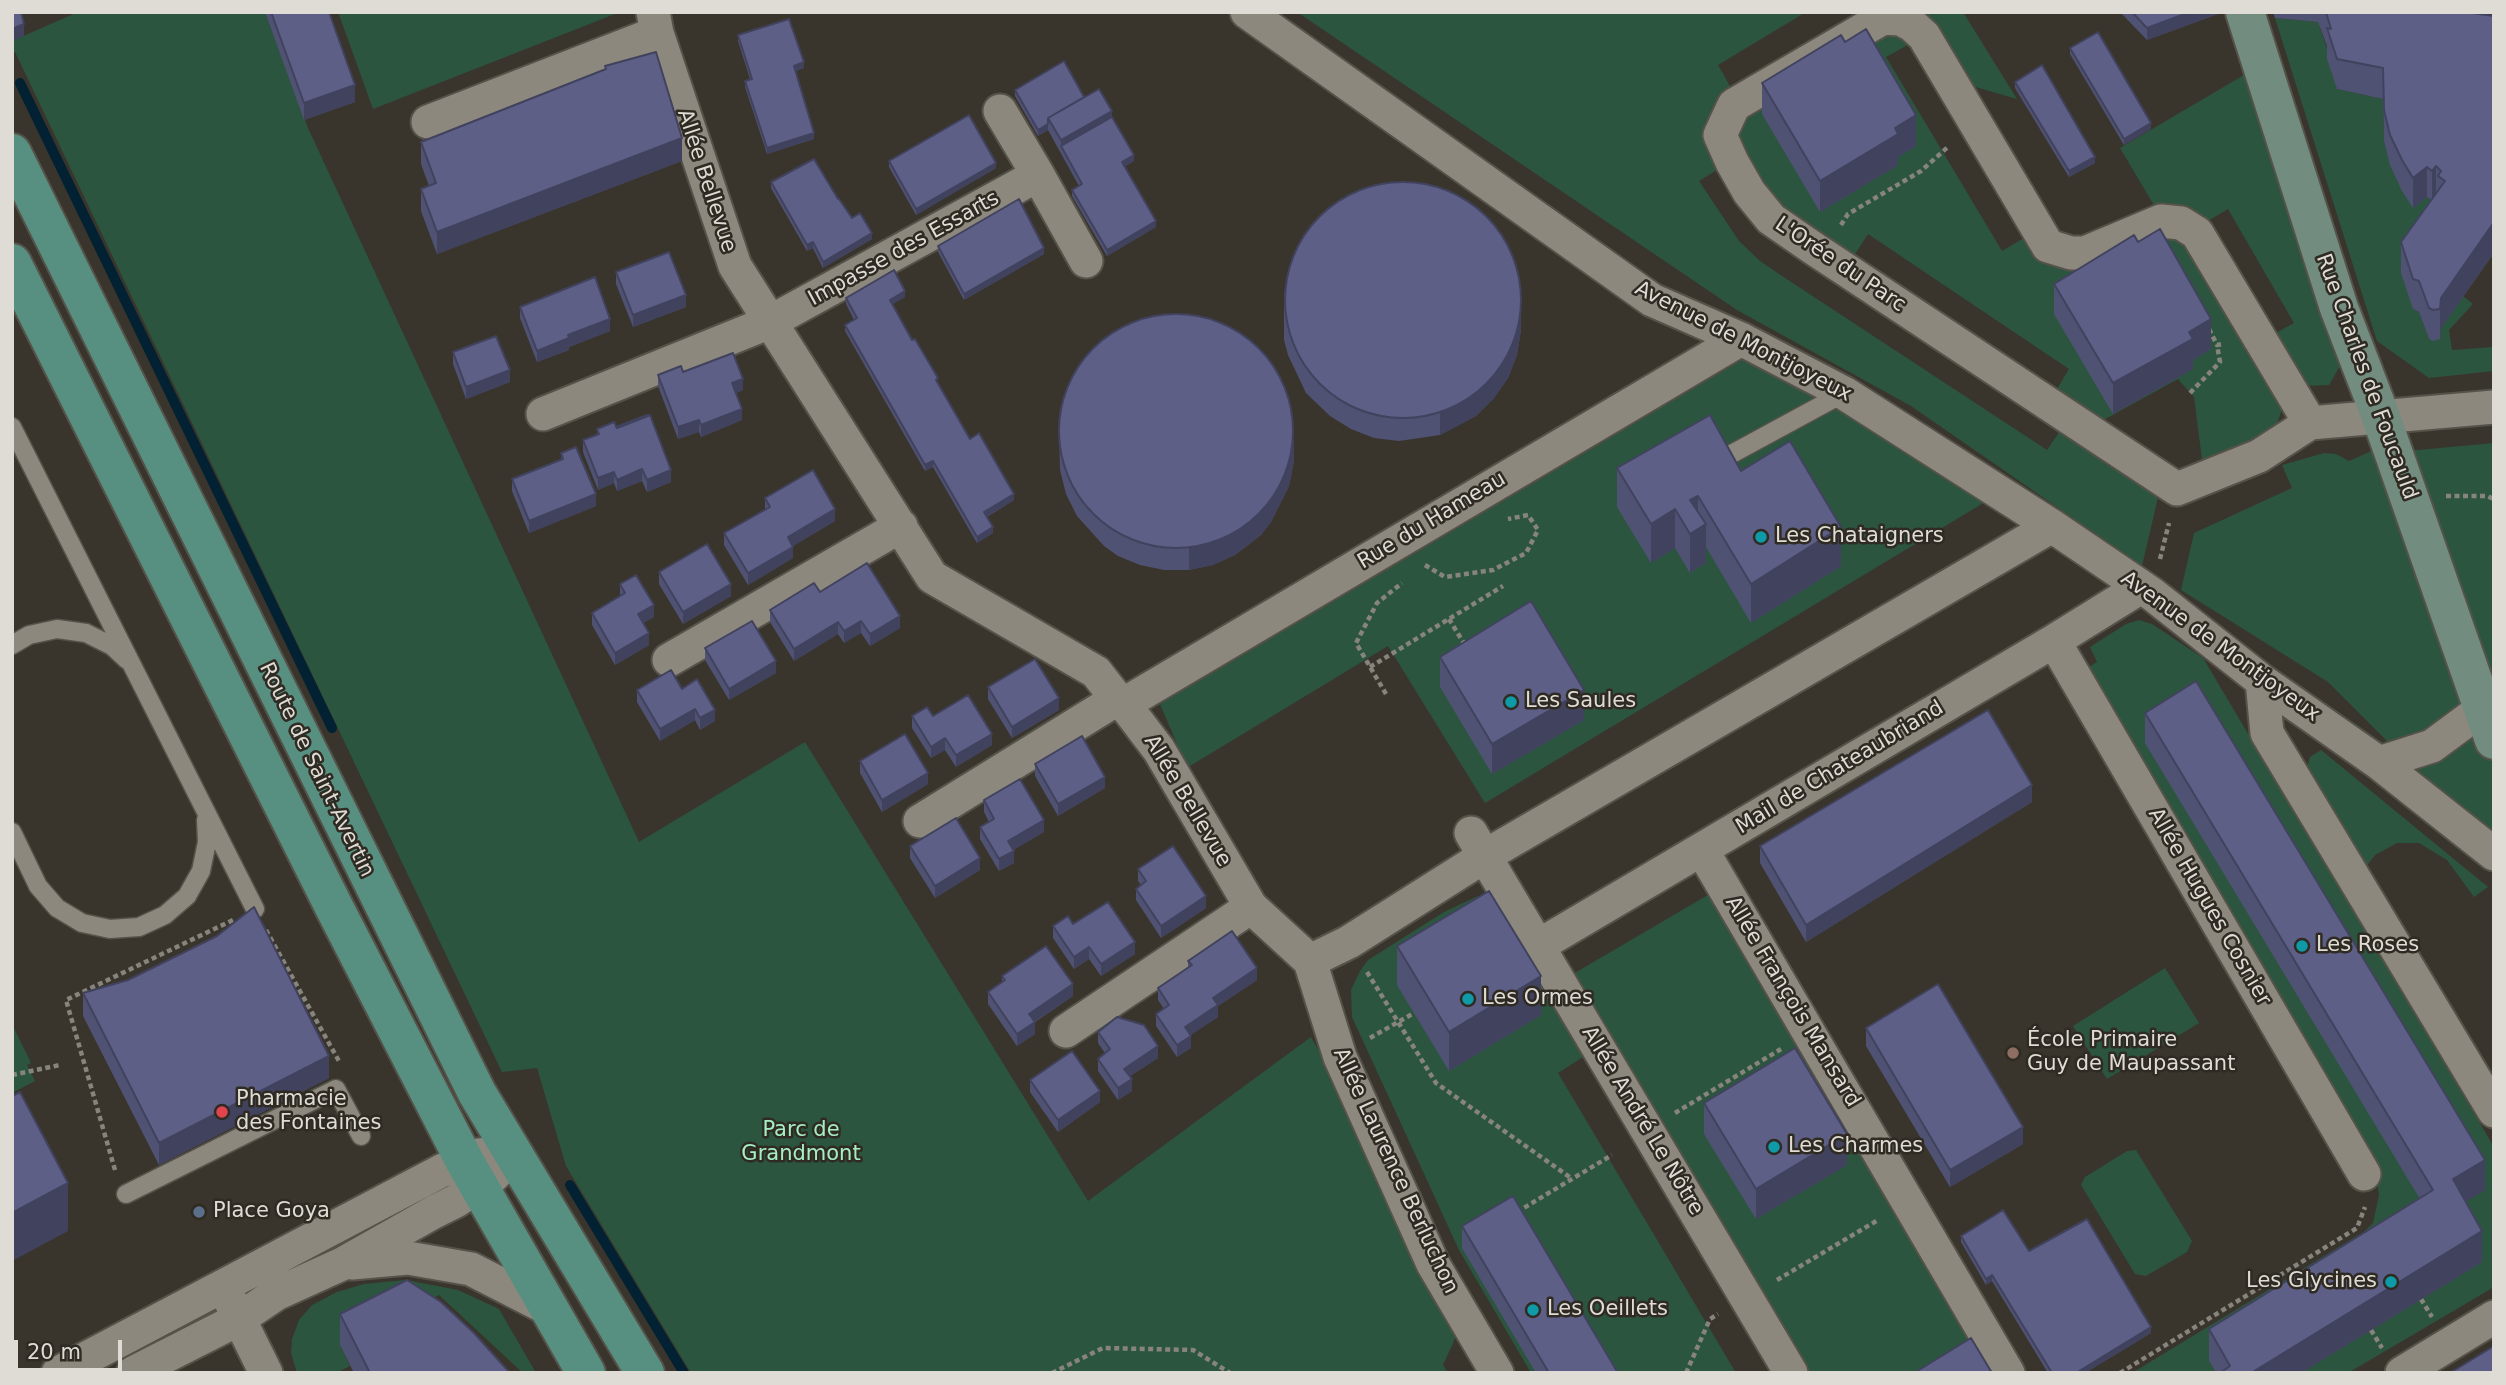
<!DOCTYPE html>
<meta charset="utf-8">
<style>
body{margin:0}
#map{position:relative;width:2506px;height:1385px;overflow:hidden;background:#39352c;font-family:"DejaVu Sans",sans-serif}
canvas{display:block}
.frame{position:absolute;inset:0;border:14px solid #dfdcd6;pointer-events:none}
.scale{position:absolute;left:14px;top:1340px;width:108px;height:32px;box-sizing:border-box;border:4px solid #dfdcd6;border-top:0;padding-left:9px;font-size:21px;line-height:24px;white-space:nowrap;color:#dfdcd6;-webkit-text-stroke:5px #2f2b22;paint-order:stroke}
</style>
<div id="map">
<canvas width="2506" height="1385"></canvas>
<div class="frame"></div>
<div class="scale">20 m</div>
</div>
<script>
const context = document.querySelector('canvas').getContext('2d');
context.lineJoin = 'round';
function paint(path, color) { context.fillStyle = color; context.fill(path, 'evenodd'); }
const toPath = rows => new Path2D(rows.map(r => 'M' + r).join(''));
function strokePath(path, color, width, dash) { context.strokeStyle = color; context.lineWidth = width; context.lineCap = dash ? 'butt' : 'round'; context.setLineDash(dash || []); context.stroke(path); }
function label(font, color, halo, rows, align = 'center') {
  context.font = font + ' "DejaVu Sans",sans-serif'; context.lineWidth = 5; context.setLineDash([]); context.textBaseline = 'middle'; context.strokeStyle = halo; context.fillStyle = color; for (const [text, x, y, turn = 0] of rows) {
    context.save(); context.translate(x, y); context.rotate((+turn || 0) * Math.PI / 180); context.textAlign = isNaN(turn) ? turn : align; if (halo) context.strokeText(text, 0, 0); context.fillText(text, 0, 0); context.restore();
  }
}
paint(toPath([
 [78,12,265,12,308,128,639,842,805,742,1088,1201,1311,1037,1358,1119,1458,1332,1443,1365,1448,1373,691,1373,566,1166,537,1068,502,1072,15,52,12,53,12,41],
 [338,12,620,12,373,109],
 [1297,12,1806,12,1718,65,1734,93,1722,167,1699,181,1739,241,1760,261,1779,274,2047,450,2062,428,2159,493,2142,566,1911,406,1737,310],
 [1916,12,1963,12,2017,99,1965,84],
 [2275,18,2318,22,2331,60,2337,89,2383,99,2384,141,2391,165,2432,201,2413,309,2419,312,2429,339,2439,339,2441,328,2463,296,2473,304,2449,330,2452,350,2494,347,2494,371,2429,378,2377,341],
 [1886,28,1913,42,1886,57,2002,251,2029,235,2041,252,2166,233,2189,242,2284,403,2276,427,2255,445,2203,467,2194,397,2178,379,2098,423,2054,394,2069,369,1868,234,1850,262,1780,210,1731,132,1739,115],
 [2249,72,2340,366,2329,385,2302,386,2272,335,2294,323,2228,209,2206,222,2155,207,2120,148],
 [1757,351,1985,502,1485,803,1388,646,1190,766,1180,751,1160,704],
 [2494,443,2494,835,2410,764,2328,682,2181,590,2194,533,2292,488,2282,465,2324,453,2336,454,2349,461,2376,449,2418,450],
 [2139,620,2152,624,2203,658,2494,1147,2494,1287,2348,1373,2132,1373,2365,1231,2373,1223,2379,1195,2377,1181,2082,671,2097,662,2090,647,2126,624],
 [2321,750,2488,887,2474,897,2447,860,2419,843,2397,843,2375,855,2362,872,2305,776,2310,757],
 [1713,892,1995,1373,1810,1373,1573,974],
 [1478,896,1493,899,1583,1057,1558,1073,1736,1373,1531,1373,1459,1250,1352,1017,1351,990,1360,971,1368,960,1444,912],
 [2165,968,2199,1023,2107,1079,2073,1026],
 [12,1024,31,1063,27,1065,35,1081,12,1093],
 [2136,1150,2192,1241,2187,1252,2146,1276,2135,1274,2081,1185,2085,1177,2127,1151],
 [406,1280,458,1290,499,1309,536,1373,523,1373,439,1295,340,1345,350,1366,336,1373,297,1373,291,1353,292,1339,299,1320,312,1305,337,1292,364,1284]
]), '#2c553f');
strokePath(toPath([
 [20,83,332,728],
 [570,1185,684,1373]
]), '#022133', 10);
const lane = toPath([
 [12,427,255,909],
 [1715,463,1844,393],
 [12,645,29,635,57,629,86,633,112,646,127,660],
 [12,832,38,886,57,908,82,923,110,929,139,927,165,915,187,896,201,871,207,842,206,820],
 [126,1194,336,1089,361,1136]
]);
const street = toPath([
 [653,12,657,33,735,266,932,577,1096,672,1117,699,1124,704,1159,750,1251,907,1310,961,1340,1057,1433,1264,1497,1373],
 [1247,12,1652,300,1741,339,1844,393,2052,526,2152,594,2262,681,2379,763,2494,854],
 [428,122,657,33],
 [1038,175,1086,261],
 [543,414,770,322,1038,175,1000,111],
 [2310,423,2197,233,2181,223,2161,221,2085,253,2071,253,2048,246,1924,36,1912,25,1900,19,1883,18,1734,105,1720,135,1732,162,1749,192,1771,219,1813,248,2177,489,2259,456,2310,423,2494,407],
 [2054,641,2364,1174],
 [669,660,901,526],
 [2262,681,2267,733,2494,1111],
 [1124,704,1741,339],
 [2379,763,2432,746,2482,709],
 [920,821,1117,699],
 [1471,833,1791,1373],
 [1702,850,2008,1373],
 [1538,946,2054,641,2141,587],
 [1310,961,1349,942,1485,856,2052,526],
 [1066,1031,1251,907],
 [352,1263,408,1258,471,1269,549,1309],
 [230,1300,266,1373],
 [58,1373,441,1171,478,1155,510,1151],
 [133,1373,239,1319,276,1294,342,1264,434,1212,456,1201,491,1178,498,1171],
 [2402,1373,2494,1317]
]);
const secondary = toPath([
 [2245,12,2339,308,2381,417,2494,740]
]);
const primary = toPath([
 [12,153,477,1093,645,1373],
 [12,263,334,907,464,1160,586,1373]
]);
strokePath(lane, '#55524a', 21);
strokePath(street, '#55524a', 37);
strokePath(secondary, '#55524a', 42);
strokePath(primary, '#55524a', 42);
strokePath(toPath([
 [1841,225,1848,214,1921,171,1949,146],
 [2209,329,2217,345,2222,344],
 [2190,393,2220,362,2217,345],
 [2446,496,2487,496,2494,499],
 [2160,559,2169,523],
 [1425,565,1445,577,1493,570,1526,553,1538,530,1528,515,1508,519],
 [1449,619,1465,645],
 [1370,667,1503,586],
 [1386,694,1356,643,1377,603,1402,583],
 [266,930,340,1063],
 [1367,972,1436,1083,1571,1178],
 [1370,1038,1414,1013],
 [12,1075,60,1065],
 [1675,1113,1781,1049],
 [115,1170,66,1000,233,920],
 [1517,1212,1612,1155],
 [1777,1280,1878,1220],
 [2421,1299,2432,1317],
 [2371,1330,2382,1348],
 [1052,1373,1103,1348,1193,1350,1230,1373],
 [1686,1373,1710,1319,1718,1314],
 [2120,1373,2357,1228,2365,1207]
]), '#87847c', 4.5, [5, 3.5]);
strokePath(lane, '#8d887d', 18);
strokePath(street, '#8d887d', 33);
strokePath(secondary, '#728c7f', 38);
strokePath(primary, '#579081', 38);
paint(toPath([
 [265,12,329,12,355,102,304,120],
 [2120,12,2218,12,2218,14,2147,40],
 [2273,12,2465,12,2494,16,2494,253,2441,328,2440,339,2433,341,2429,339,2419,312,2413,309,2401,273,2401,242,2431,200,2427,197,2413,208,2402,191,2390,165,2384,141,2383,99,2337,89,2327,59,2327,46,2318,22,2275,18],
 [738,35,804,68,796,71,814,139,767,154,745,87,745,81,750,79,738,41],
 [2070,48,2151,129,2124,145,2070,54],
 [605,66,682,161,437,254,421,211,421,189,429,186,421,164,421,142,605,70],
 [2015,82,2095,163,2069,177,2015,88],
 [1762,83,1916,146,1898,157,1898,165,1820,212,1762,114],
 [1015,90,1084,97,1112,117,1134,161,1124,167,1156,227,1107,256,1072,196,1072,190,1079,186,1048,130,1038,136,1015,96],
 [889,161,996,168,916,215,889,167],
 [771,182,838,199,852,218,872,239,823,268,813,248,807,251,771,188],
 [938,246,1044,254,964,300,938,252],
 [616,272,686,307,633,327,616,284],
 [2054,284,2211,349,2193,360,2193,369,2113,414,2054,314],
 [1284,292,1521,330,1517,355,1508,378,1494,398,1476,416,1440,435,1399,441,1374,438,1351,429,1330,416,1306,393,1288,355,1284,340],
 [905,297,892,304,970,439,1014,500,987,517,993,533,977,543,933,467,925,471,845,331,845,325,854,320,846,304,846,298],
 [520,307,610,331,569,347,569,350,537,362,520,318],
 [453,352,510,382,466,399,453,364],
 [683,372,743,390,736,393,742,420,701,437,699,432,678,439,658,386,658,375],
 [1059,424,1294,461,1289,486,1271,522,1261,535,1235,555,1213,565,1189,570,1164,570,1140,565,1118,556,1104,546,1077,516,1066,494,1060,470],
 [616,427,671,482,647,492,642,481,617,491,614,483,598,490,583,452,583,440,597,435,597,429],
 [561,453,596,506,529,533,512,491,512,479,561,460],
 [1617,468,1741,471,1841,566,1751,623,1706,547,1706,563,1690,573,1675,548,1651,563,1617,507],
 [765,498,835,521,793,546,793,558,748,585,724,545,724,533,765,509],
 [659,572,731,596,683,624,659,584],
 [620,584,654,617,643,623,649,645,615,665,592,625,592,613,620,596],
 [820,592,900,628,870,646,861,633,844,643,838,634,794,661,770,622,770,610],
 [705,648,776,673,729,700,705,660],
 [1440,657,1584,720,1492,774,1440,687],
 [988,687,1059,710,1012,738,988,699],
 [682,689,715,721,700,730,695,720,660,741,637,702,637,690],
 [2145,713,2485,1190,2465,1202,2482,1262,2301,1373,2216,1373,2209,1360,2209,1329,2420,1199,2145,743],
 [912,716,933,716,992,745,956,767,945,750,931,758,912,728],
 [860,761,928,784,882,812,860,773],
 [1035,764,1105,788,1058,816,1035,776],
 [984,800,1044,832,1013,850,1014,863,999,871,980,839,980,827,989,822,984,812],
 [2032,802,1806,942,1760,863,1760,846],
 [910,846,980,870,935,898,910,858],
 [1138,869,1206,908,1161,938,1136,900,1136,889,1141,885,1138,881],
 [1073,924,1135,954,1101,976,1089,959,1074,969,1053,938,1053,926],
 [1397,946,1541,1015,1449,1071,1397,985],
 [1188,961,1257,980,1218,1006,1218,1017,1190,1035,1191,1048,1177,1057,1156,1026,1156,1014,1164,1009,1158,1000,1158,988,1188,968],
 [1002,976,1073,996,1035,1022,1035,1034,1017,1046,988,1004,988,992,1002,983],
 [83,993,329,1078,159,1165,83,1016],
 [1866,1028,2023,1144,1950,1187,1866,1046],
 [1098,1032,1158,1058,1130,1076,1132,1091,1118,1100,1098,1071,1098,1059,1105,1053,1098,1043],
 [1030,1080,1100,1102,1058,1132,1030,1092],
 [1704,1103,1847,1165,1756,1219,1704,1134],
 [1462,1226,1618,1373,1536,1373,1462,1248],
 [1961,1236,2029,1251,2151,1333,2085,1373,2048,1373,1992,1281,1986,1285,1961,1242],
 [340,1314,510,1373,354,1373,340,1345]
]), '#505273');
paint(toPath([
 [2190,12,2218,12,2218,14,2147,40,2147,28],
 [24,24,24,36,12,41,12,29],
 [804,62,804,68,794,72,794,66],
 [355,85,355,102,304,120,304,103],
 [1112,111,1112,123,1061,146,1061,140],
 [1916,115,1916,146,1898,157,1898,165,1820,212,1820,181],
 [2151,123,2151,129,2124,145,2124,139],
 [1048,124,1048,130,1038,136,1038,130],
 [814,133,814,139,767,154,767,148],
 [682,138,682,161,437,254,437,232],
 [1134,155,1134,161,1122,168,1122,162],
 [2095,157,2095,163,2069,177,2069,171],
 [996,163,996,168,916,215,916,209],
 [2436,166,2436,197,2432,201,2432,171],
 [2427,167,2427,197,2413,208,2413,178],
 [1156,221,1156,227,1107,256,1107,250],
 [2494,222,2494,253,2441,328,2440,339,2440,309,2441,298],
 [872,233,872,239,823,268,823,262],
 [813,242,813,248,807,251,807,245],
 [1044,248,1044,254,964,300,964,294],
 [905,291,905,297,890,306,890,300],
 [686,295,686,307,633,327,633,315],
 [1521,308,1521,330,1517,355,1508,378,1494,398,1476,416,1440,435,1440,413],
 [610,319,610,331,569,347,569,350,537,362,537,351,568,335],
 [2211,319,2211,349,2193,360,2193,369,2113,414,2113,383,2189,332],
 [510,370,510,382,466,399,466,387],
 [743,379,743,390,732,395,732,383],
 [742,409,742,420,701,437,701,425],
 [699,420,699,432,678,439,678,427],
 [1294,439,1294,461,1289,486,1271,522,1261,535,1235,555,1213,565,1189,570,1189,548],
 [933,461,933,467,925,471,925,465],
 [642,469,642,481,617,491,617,480],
 [671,470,671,482,647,492,647,480],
 [614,472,614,483,598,490,598,478],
 [596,494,596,506,529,533,529,521],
 [1014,494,1014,500,984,518,984,512],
 [1698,496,1698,529,1706,524,1706,563,1690,573,1690,500],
 [835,509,835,521,788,549,788,537],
 [1675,509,1675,548,1651,563,1651,524],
 [993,527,993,533,977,543,977,537],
 [1841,527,1841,566,1751,623,1751,584],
 [793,547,793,558,748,585,748,573],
 [731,584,731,596,683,624,683,612],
 [654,605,654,617,638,626,638,614],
 [900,616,900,628,870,646,870,634],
 [861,621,861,633,844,643,844,631],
 [838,622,838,634,794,661,794,649],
 [649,633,649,645,615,665,615,653],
 [776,661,776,673,729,700,729,689],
 [1584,690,1584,720,1492,774,1492,744],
 [1059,698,1059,710,1012,738,1012,727],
 [695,709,695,720,660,741,660,729],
 [715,710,715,721,700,730,700,718],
 [992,734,992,745,956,767,956,755],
 [945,738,945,750,931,758,931,747],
 [928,773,928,784,882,812,882,800],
 [1105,777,1105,788,1058,816,1058,804],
 [2032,785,2032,802,1806,942,1806,925],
 [1044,820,1044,832,1008,853,1008,841],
 [1014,851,1014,863,999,871,999,859],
 [980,858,980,870,935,898,935,886],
 [1206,896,1206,908,1161,938,1161,926],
 [1135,942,1135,954,1101,976,1101,964],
 [1089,947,1089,959,1074,969,1074,957],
 [1257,968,1257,980,1218,1006,1218,1017,1185,1039,1185,1027,1213,998],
 [1541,976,1541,1015,1449,1071,1449,1032],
 [1073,984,1073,996,1029,1025,1029,1014],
 [1035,1022,1035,1034,1017,1046,1017,1034],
 [1191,1036,1191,1048,1177,1057,1177,1045],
 [1158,1046,1158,1058,1124,1080,1124,1069],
 [329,1056,329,1078,159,1165,159,1143],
 [1132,1079,1132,1091,1118,1100,1118,1088],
 [1100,1091,1100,1102,1058,1132,1058,1120],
 [2023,1127,2023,1144,1950,1187,1950,1170],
 [1847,1134,1847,1165,1756,1219,1756,1189],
 [2485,1160,2485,1190,2453,1210,2453,1179],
 [68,1183,68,1231,12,1261,12,1213],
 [2482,1231,2482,1262,2301,1373,2251,1373],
 [1992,1275,1992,1281,1986,1285,1986,1279],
 [2151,1327,2151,1333,2085,1373,2076,1373]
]), '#41425e');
const building = toPath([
 [12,12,21,12,24,24,12,29,12,12],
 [271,12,329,12,355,85,304,103,271,12],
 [2132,12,2190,12,2147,28,2132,12],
 [2326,12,2465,12,2494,16,2494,222,2441,298,2440,309,2433,310,2429,308,2419,281,2413,279,2401,242,2445,181,2438,176,2441,171,2436,166,2432,171,2427,167,2413,178,2402,160,2390,135,2384,110,2383,68,2337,59,2327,28,2331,29,2326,12],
 [789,19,804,62,794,66,814,133,767,148,745,81,752,79,738,35,789,19],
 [1866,29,1916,115,1895,128,1898,134,1820,181,1762,83,1841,35,1845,42,1866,29],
 [2098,32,2151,123,2124,139,2070,48,2098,32],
 [656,52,682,138,437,232,421,189,436,183,421,142,606,69,605,66,656,52],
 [1064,61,1084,97,1048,118,1048,124,1038,130,1015,90,1064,61],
 [2042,65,2095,157,2069,171,2015,82,2042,65],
 [1099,89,1112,111,1061,140,1048,118,1099,89],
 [969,115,996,163,916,209,889,161,969,115],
 [1112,117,1134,155,1122,162,1156,221,1107,250,1072,190,1082,184,1061,146,1112,117],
 [814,159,838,199,839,199,852,218,860,213,872,233,823,262,813,242,807,245,771,182,814,159],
 '1285 300a118 118 0 1 1 236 0a118 118 0 1 1-236 0Z',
 [1019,199,1044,248,964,294,938,246,1019,199],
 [2160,229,2211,319,2189,332,2193,339,2113,383,2054,284,2134,235,2138,242,2160,229],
 [669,252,686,295,633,315,616,272,669,252],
 [894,270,905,291,890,300,912,340,915,339,938,378,936,380,970,439,979,433,1014,494,984,512,993,527,977,537,933,461,925,465,845,325,857,318,846,298,894,270],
 [595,277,610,319,568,335,569,338,537,351,520,307,595,277],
 '1059 431a117 117 0 1 1 234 0a117 117 0 1 1-234 0Z',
 [496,336,510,370,466,387,453,352,496,336],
 [733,353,743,379,732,383,742,409,701,425,699,420,678,427,658,375,681,366,683,372,733,353],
 [647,415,648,416,617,428,616,427,647,415],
 [650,415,671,470,647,480,642,469,617,480,614,472,598,478,583,440,599,434,597,429,614,422,617,428,650,415],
 [1710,415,1741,471,1790,441,1841,527,1751,584,1698,496,1690,500,1706,524,1690,534,1675,509,1651,524,1617,468,1710,415],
 [576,447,596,494,529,521,512,479,563,459,561,453,576,447],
 [813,470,835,509,788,537,793,547,748,573,724,533,770,507,765,498,813,470],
 [707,544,731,584,683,612,659,572,707,544],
 [867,563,900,616,870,634,861,621,844,631,838,622,794,649,770,610,814,583,820,592,867,563],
 [636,575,654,605,638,614,649,633,615,653,592,613,625,593,620,584,636,575],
 [1531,601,1584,690,1492,744,1440,657,1531,601],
 [752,621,776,661,729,689,705,648,752,621],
 [1035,659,1059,698,1012,727,988,687,1035,659],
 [671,670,682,689,697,679,715,710,700,718,695,709,660,729,637,690,671,670],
 [2196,681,2485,1160,2453,1179,2482,1231,2251,1373,2220,1373,2230,1366,2209,1329,2433,1190,2145,713,2196,681],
 [968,695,992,734,956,755,945,738,931,747,912,716,927,707,933,716,968,695],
 [1988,710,2032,785,1806,925,1760,846,1988,710],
 [905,734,928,773,882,800,860,761,905,734],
 [1082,736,1105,777,1058,804,1035,764,1082,736],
 [1020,779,1044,820,1008,841,1014,851,999,859,980,827,994,819,984,800,1020,779],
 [956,818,980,858,935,886,910,846,956,818],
 [1173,846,1206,896,1161,926,1136,889,1146,881,1138,869,1173,846],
 [1489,891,1541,976,1449,1032,1397,946,1489,891],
 [1108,902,1135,942,1101,964,1089,947,1074,957,1053,926,1068,916,1073,924,1108,902],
 [254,907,329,1056,159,1143,83,993,128,980,217,936,254,907],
 [1232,931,1257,968,1213,998,1218,1005,1185,1027,1191,1036,1177,1045,1156,1014,1169,1005,1158,988,1192,965,1188,961,1232,931],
 [1046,946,1073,984,1029,1014,1035,1022,1017,1034,988,992,1005,980,1002,976,1046,946],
 [1938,984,2023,1127,1950,1170,1866,1028,1938,984],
 [1117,1017,1144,1025,1158,1046,1124,1069,1132,1079,1118,1088,1098,1059,1110,1049,1098,1032,1117,1017],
 [1795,1048,1847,1134,1756,1189,1704,1103,1795,1048],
 [1072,1051,1100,1091,1058,1120,1030,1080,1072,1051],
 [20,1092,68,1183,12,1213,12,1096,20,1092],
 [1513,1196,1618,1373,1549,1373,1462,1226,1513,1196],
 [2003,1210,2029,1251,2087,1219,2151,1327,2076,1373,2052,1373,1992,1275,1986,1279,1961,1236,2003,1210],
 [407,1280,441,1302,474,1333,510,1373,370,1373,340,1314,407,1280],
 [1971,1338,1992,1373,1914,1373,1971,1338],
 [2494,1346,2494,1373,2450,1373,2494,1346]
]);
paint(building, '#5d5f86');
strokePath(building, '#41425e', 2);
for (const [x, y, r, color] of [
 [1761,537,7,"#0f9aa8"],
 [1511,702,7,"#0f9aa8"],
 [2302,946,7,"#0f9aa8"],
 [1468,999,7,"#0f9aa8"],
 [2013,1053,7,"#8d6e63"],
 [222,1112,7,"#e0444e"],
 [1774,1147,7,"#0f9aa8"],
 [199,1212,7,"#5c6f8a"],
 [2391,1282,7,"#0f9aa8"],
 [1533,1310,7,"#0f9aa8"]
]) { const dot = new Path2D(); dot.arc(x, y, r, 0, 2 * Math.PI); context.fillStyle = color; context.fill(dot); strokePath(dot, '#2f2b22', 2.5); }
label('21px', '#dfdcd6', '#2f2b22', [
 ["Allée Bellevue",706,181,72],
 ["Impasse des Essarts",904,249,-29],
 ["L'Orée du Parc",1840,265,34],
 ["Avenue de Montjoyeux",1743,342,27],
 ["Rue Charles de Foucauld",2366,377,70],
 ["Rue du Hameau",1432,521,-31],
 ["Avenue de Montjoyeux",2220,647,36],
 ["Mail de Chateaubriand",1840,768,-31],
 ["Route de Saint-Avertin",316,770,64],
 ["Allée Bellevue",1187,801,59],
 ["Allée Hugues Cosnier",2209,907,60],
 ["Allée François Mansard",1792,1002,59],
 ["Allée André Le Nôtre",1642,1121,59],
 ["Allée Laurence Berluchon",1395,1171,65]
]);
label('21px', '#dfdcd6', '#2f2b22', [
 ["Les Chataigners",1775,537],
 ["Les Saules",1525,702],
 ["Les Roses",2316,946],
 ["Les Ormes",1482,999],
 ["École Primaire",2027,1041],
 ["Guy de Maupassant",2027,1065],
 ["Pharmacie",236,1100],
 ["des Fontaines",236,1124],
 ["Les Charmes",1788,1147],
 ["Place Goya",213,1212],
 ["Les Glycines",2377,1282,"right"],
 ["Les Oeillets",1547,1310]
], 'left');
label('21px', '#a5eec4', '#2f2b22', [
 ["Parc de",801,1131],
 ["Grandmont",801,1155]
]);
</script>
